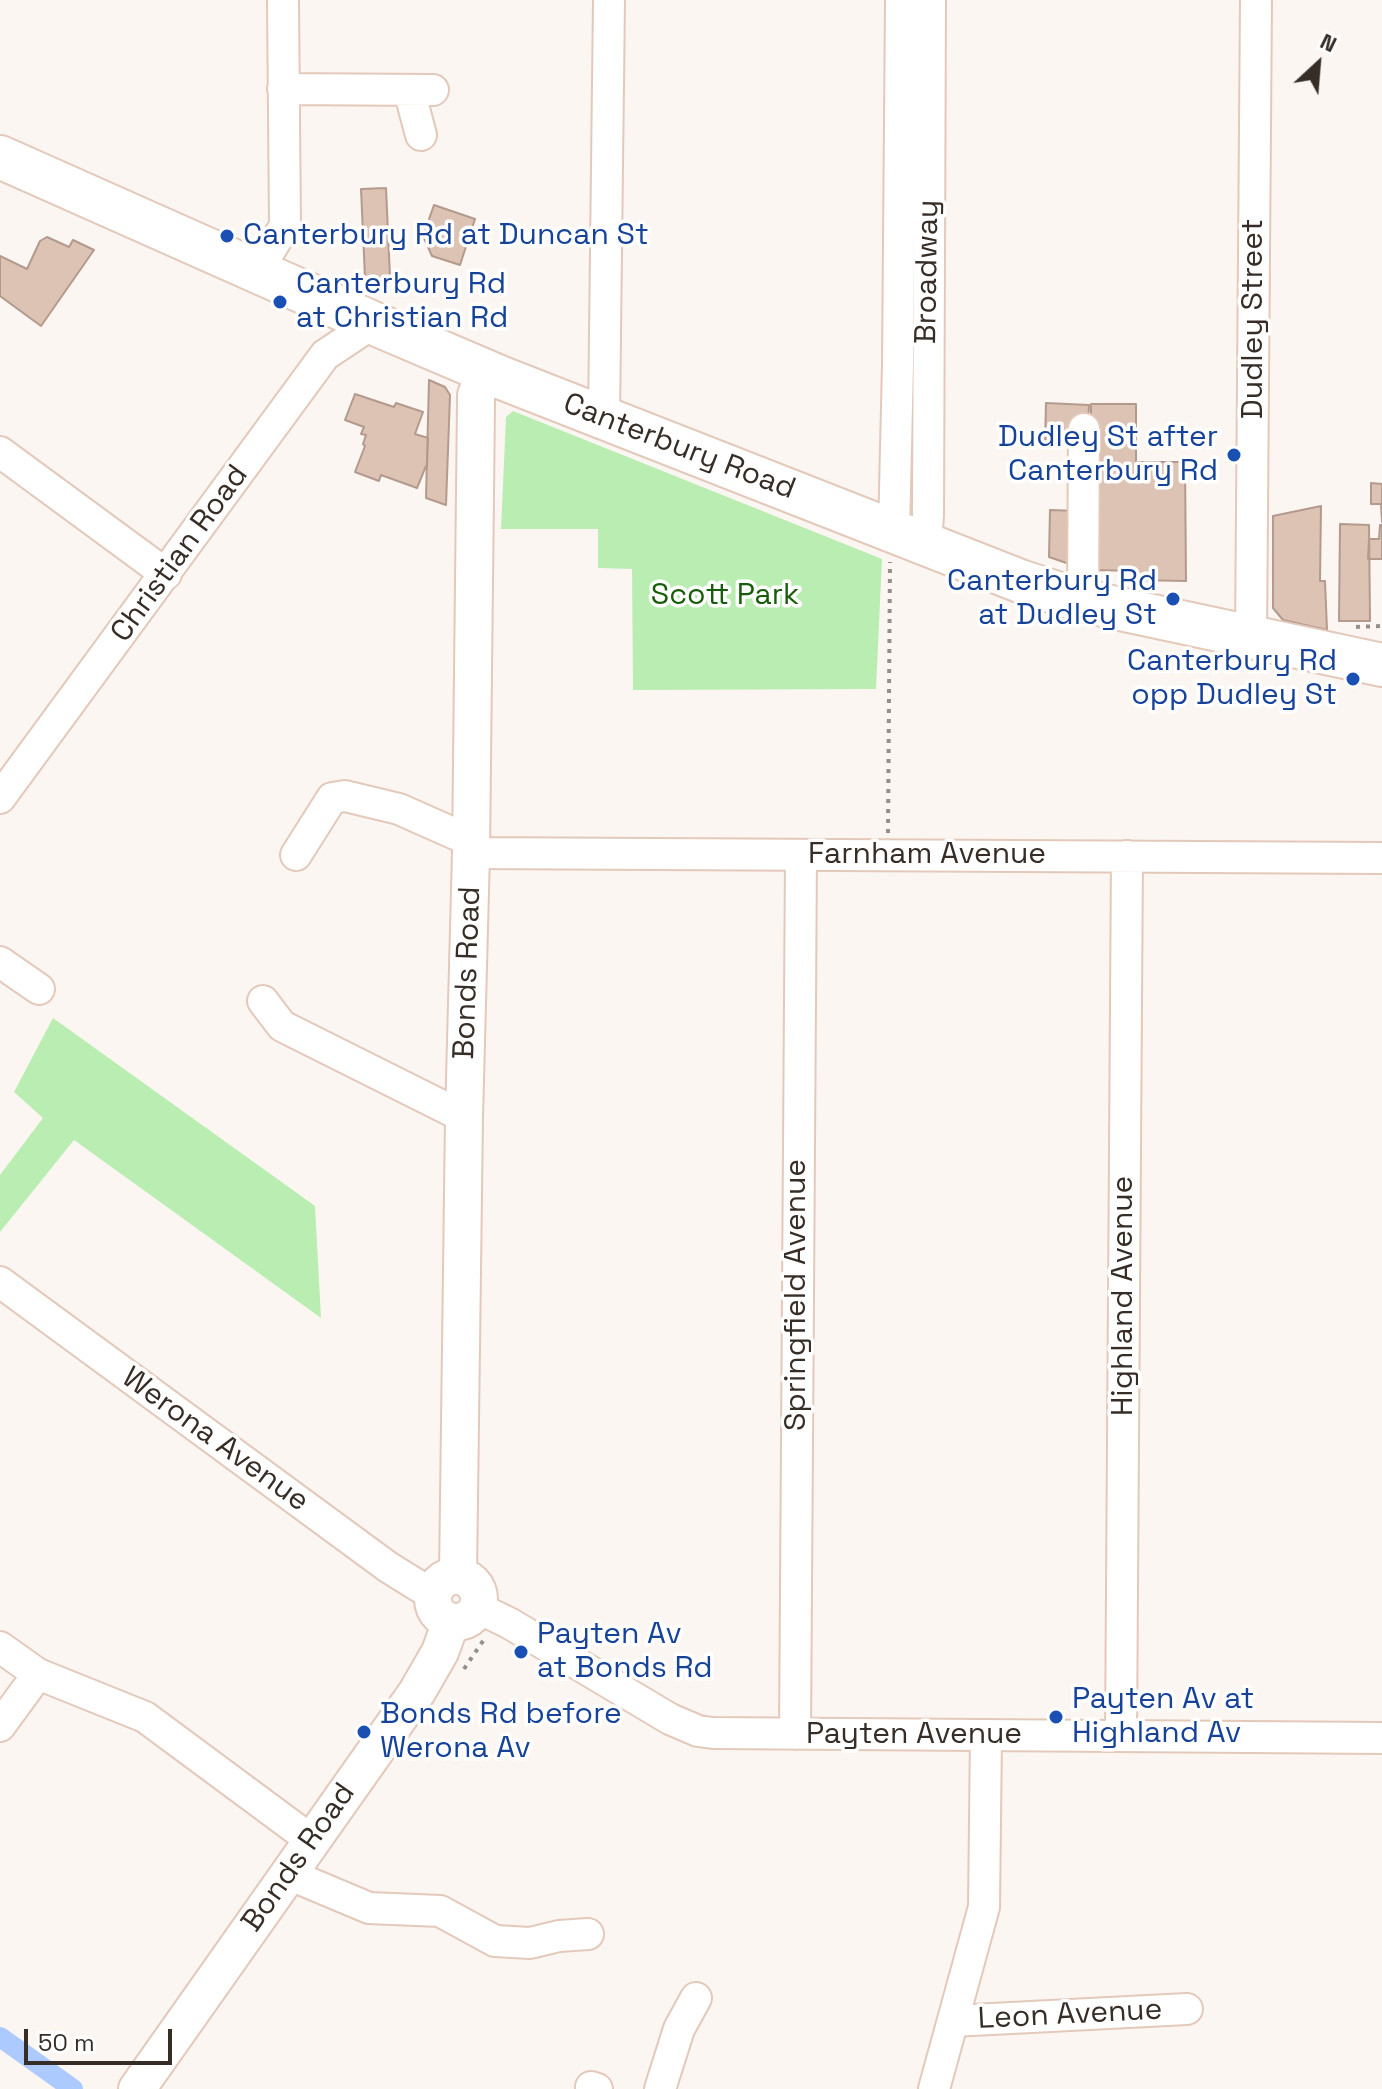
<!DOCTYPE html>
<style>
body{margin:0}
#map{position:relative;width:1382px;height:2089px;overflow:hidden;background:#fcf6f3;font-family:"Space Grotesk",sans-serif}
canvas{display:block}
.north{position:absolute;left:1278px;top:24px;width:80px;height:80px;-webkit-text-stroke:6px #fff;paint-order:stroke;rotate:26deg;font-size:22px;font-weight:700;line-height:32px;text-align:center;color:#372d27}
.north::after{content:'';display:block;margin:auto;width:28px;height:36px;background:#372d27;clip-path:polygon(50% 0,100% 100%,50% 72%,0 100%)}
.scale{position:absolute;left:24px;top:2029px;width:148px;height:36px;box-sizing:border-box;border:4px solid #372d27;border-top:0;padding-left:10px;font-size:24px;line-height:28px;white-space:nowrap;color:#372d27;-webkit-text-stroke:6px #fff;paint-order:stroke}
</style>
<div id="map">
<canvas width="1382" height="2089"></canvas>
<div class="north">N</div>
<div class="scale">50 m</div>
</div>
<script>
const context = document.querySelector('canvas').getContext('2d');
context.lineJoin = 'round';
function paint(path, color) { context.fillStyle = color; context.fill(path, 'evenodd'); }
const toPath = rows => new Path2D(rows.map(r => 'M' + r).join(''));
function strokePath(path, color, width, dash) { context.strokeStyle = color; context.lineWidth = width; context.lineCap = dash ? 'butt' : 'round'; context.setLineDash(dash || []); context.stroke(path); }
function label(font, color, halo, rows, align = 'center') {
  context.font = font + ' "Space Grotesk",sans-serif'; context.lineWidth = 7; context.setLineDash([]); context.textBaseline = 'middle'; context.strokeStyle = halo; context.fillStyle = color; for (const [text, x, y, turn = 0] of rows) {
    context.save(); context.translate(x, y); context.rotate((+turn || 0) * Math.PI / 180); context.textAlign = isNaN(turn) ? turn : align; if (halo) context.strokeText(text, 0, 0); context.fillText(text, 0, 0); context.restore();
  }
}
paint(toPath([
 [513,411,882,559,876,689,633,690,632,569,598,568,598,529,501,529,506,417],
 [53,1018,315,1206,321,1318,74,1140,0,1232,0,1175,43,1118,14,1092]
]), '#baedb2');
strokePath(toPath([
 [0,2037,73,2089]
]), '#adcafe', 20);
const building = toPath([
 [386,188,390,277,365,278,361,189,386,188],
 [434,205,475,219,460,265,432,256,423,236,434,205],
 [47,237,69,247,73,240,94,250,41,326,0,296,0,256,27,269,40,241,47,237],
 [429,380,445,387,450,395,446,505,426,498,429,380],
 [355,394,394,407,396,403,423,412,415,434,428,438,427,467,426,466,417,488,381,475,379,481,355,472,365,446,363,444,366,435,361,434,364,427,345,420,355,394],
 [1046,403,1089,405,1088,422,1076,445,1045,444,1046,403],
 [1091,404,1136,404,1136,462,1185,462,1186,581,1136,580,1136,571,1091,570,1091,404],
 [1371,483,1382,484,1382,522,1381,504,1371,504,1371,483],
 [1321,506,1320,581,1325,581,1327,630,1283,620,1273,608,1273,516,1321,506],
 [1050,510,1079,511,1078,567,1049,557,1050,510],
 [1340,524,1369,525,1370,621,1339,621,1340,524],
 [1380,525,1382,525,1382,559,1368,559,1369,539,1379,539,1380,525]
]);
paint(building, '#ddc3b4');
strokePath(building, '#b39a8c', 2);
const minor = toPath([
 [283,89,433,90],
 [409,90,421,135],
 [257,271,285,226,283,0],
 [604,418,609,0],
 [0,452,166,574],
 [894,532,898,364,901,0],
 [926,544,928,515,930,0],
 [1083,600,1084,429],
 [1251,638,1256,0],
 [0,798,325,355,373,323],
 [471,853,1382,858],
 [296,855,332,798,345,796,399,809,471,841],
 [0,962,39,989],
 [263,1001,282,1026,464,1117],
 [0,1282,388,1567,433,1595],
 [478,1608,509,1623,670,1719,698,1731,713,1733,1382,1738],
 [0,1647,38,1674,145,1717,311,1840],
 [0,1726,38,1674],
 [795,1734,801,855],
 [1121,1736,1127,856],
 [288,1874,369,1908,440,1911,495,1941,530,1943,559,1936,588,1934],
 [953,2021,1187,2009],
 [591,2087,597,2089],
 [660,2089,679,2029,696,1998],
 [934,2089,984,1907,986,1735]
]);
const major = toPath([
 '433 1599a23 23 0 1 1 46 0a23 23 0 1 1-46 0Z',
 [458,1576,464,1117,471,853,476,403,476,395,486,371],
 [137,2089,417,1692,440,1652,451,1622]
]);
const highway = toPath([
 [0,157,373,323,502,378,1020,581,1066,596,1111,607,1382,665]
]);
strokePath(minor, '#e3c9ba', 34);
strokePath(major, '#e3c9ba', 40);
strokePath(highway, '#e3c9ba', 46);
strokePath(toPath([
 [1356,627,1382,626],
 [888,833,890,562],
 [464,1669,485,1638]
]), '#978e8a', 4, [4, 6]);
strokePath(minor, '#fff', 30);
strokePath(major, '#fff', 36);
strokePath(highway, '#fff', 42);
for (const [x, y, r, color] of [
 [227,236,8,"#1a4fb4"],
 [280,302,8,"#1a4fb4"],
 [1234,455,8,"#1a4fb4"],
 [1173,599,8,"#1a4fb4"],
 [1353,679,8,"#1a4fb4"],
 [521,1652,8,"#1a4fb4"],
 [1056,1717,8,"#1a4fb4"],
 [364,1732,8,"#1a4fb4"]
]) { const dot = new Path2D(); dot.arc(x, y, r, 0, 2 * Math.PI); context.fillStyle = color; context.fill(dot); strokePath(dot, '#fff', 3); }
label('30px', '#164399', '#fff', [
 ["Canterbury Rd at Duncan St",243,236],
 ["Canterbury Rd",296,285],
 ["at Christian Rd",296,319],
 ["Dudley St after",1218,438,"right"],
 ["Canterbury Rd",1218,472,"right"],
 ["Canterbury Rd",1157,582,"right"],
 ["at Dudley St",1157,616,"right"],
 ["Canterbury Rd",1337,662,"right"],
 ["opp Dudley St",1337,696,"right"],
 ["Payten Av",537,1635],
 ["at Bonds Rd",537,1669],
 ["Payten Av at",1072,1700],
 ["Highland Av",1072,1734],
 ["Bonds Rd before",380,1715],
 ["Werona Av",380,1749]
], 'left');
label('30px', '#372d27', '#fff', [
 ["Broadway",928,272,-89],
 ["Dudley Street",1254,319,-90],
 ["Canterbury Road",679,447,21],
 ["Christian Road",180,554,-54],
 ["Farnham Avenue",927,855],
 ["Bonds Road",468,973,-88],
 ["Springfield Avenue",797,1295,-90],
 ["Highland Avenue",1124,1296,-90],
 ["Werona Avenue",215,1440,36],
 ["Payten Avenue",914,1735],
 ["Bonds Road",299,1858,-55],
 ["Leon Avenue",1070,2015,-3]
]);
label('30px', '#175c09', '#fff', [
 ["Scott Park",725,596]
]);
</script>
